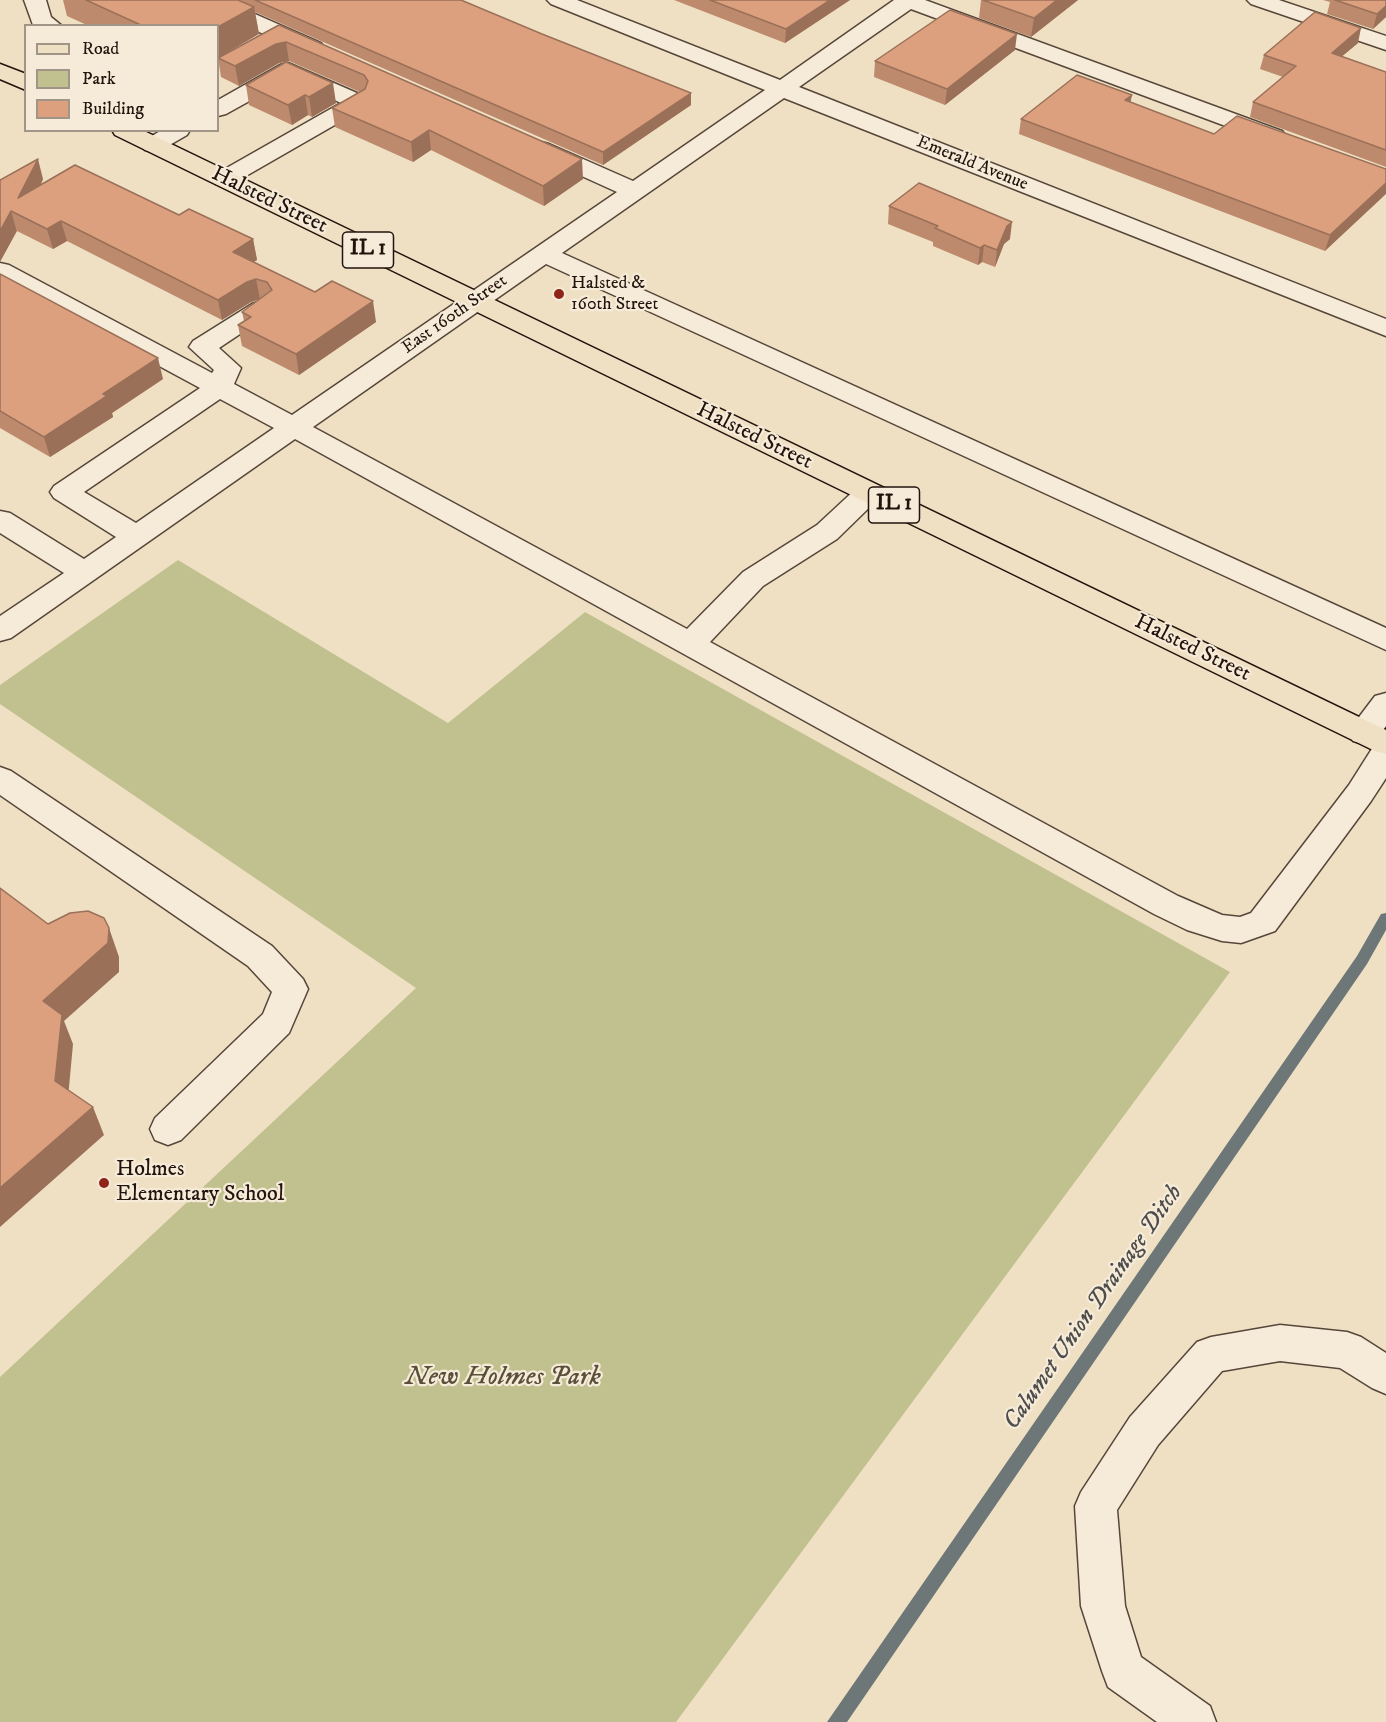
<!DOCTYPE html>
<style>
body{margin:0}
#map{position:relative;width:1386px;height:1722px;overflow:hidden;background:#f0e0c3;font-family:"IM FELL DW Pica",serif}
canvas{display:block}
.legend{position:absolute;left:24px;top:24px;width:195px;height:108px;box-sizing:border-box;background:#f5ebd8;border:2px solid #a19587;margin:0;padding:8px 10px;list-style:none;font-size:18px;color:#22130d}
.legend li{display:flex;align-items:center;gap:12px;height:30px}
.legend b{width:30px;border:2px solid #a19587}
</style>
<div id="map">
<canvas width="1386" height="1722"></canvas>
<ul class="legend">
<li><b style="height:8px;background:#f0e0c3"></b>Road</li>
<li><b style="height:16px;background:#c1c08f"></b>Park</li>
<li><b style="height:16px;background:#dca07f"></b>Building</li>
</ul>
</div>
<script>
const context = document.querySelector('canvas').getContext('2d');
context.lineJoin = 'round';
function paint(path, color) { context.fillStyle = color; context.fill(path, 'evenodd'); }
const toPath = rows => new Path2D(rows.map(r => 'M' + r).join(''));
function strokePath(path, color, width, dash) { context.strokeStyle = color; context.lineWidth = width; context.lineCap = dash ? 'butt' : 'round'; context.setLineDash(dash || []); context.stroke(path); }
function label(font, color, halo, rows, align = 'center') {
  context.font = font + ' "IM FELL DW Pica",serif'; context.lineWidth = 4.5; context.setLineDash([]); context.textBaseline = 'middle'; context.strokeStyle = halo; context.fillStyle = color; for (const [text, x, y, turn = 0] of rows) {
    context.save(); context.translate(x, y); context.rotate((+turn || 0) * Math.PI / 180); context.textAlign = isNaN(turn) ? turn : align; if (halo) context.strokeText(text, 0, 0); context.fillText(text, 0, 0); context.restore();
  }
}
paint(toPath([
 [178,560,448,723,585,612,1230,972,676,1722,0,1722,0,1377,416,988,0,704,0,685]
]), '#c1c08f');
paint(toPath([
 [1386,913,1386,930,1367,964,847,1722,827,1722,1357,956,1381,914,1386,913]
]), '#6e7778');
const minor = toPath([
 [24,0,46,0,51,17,62,26,33,25,24,0],
 [194,0,223,0,321,43,324,48,321,53,313,55,305,53,198,4,194,0],
 [547,0,577,0,780,80,894,0,925,0,1282,131,1286,136,1282,141,1274,143,1266,141,911,9,799,87,1386,319,1386,336,784,98,562,253,1386,628,1386,650,546,264,313,427,687,629,743,572,817,525,858,487,868,484,878,487,882,493,878,499,837,539,763,586,710,642,1178,896,1222,915,1240,917,1251,913,1349,785,1375,744,1386,740,1386,778,1371,801,1275,931,1241,943,1222,941,1187,930,1154,914,295,439,11,638,0,641,0,616,64,573,0,533,0,511,10,513,84,559,116,537,54,498,50,492,54,486,200,388,0,280,0,263,9,265,212,373,214,370,189,347,193,341,252,304,261,301,270,304,274,309,270,314,219,348,241,368,234,384,292,415,617,192,533,154,529,149,533,144,541,142,549,144,633,181,765,90,551,4,547,0],
 [220,399,274,428,136,523,84,492,220,399],
 [1247,0,1279,0,1386,36,1386,50,1251,4,1247,0],
 [288,63,366,97,369,102,366,107,232,184,224,186,216,184,212,179,216,174,341,103,289,79,226,114,218,116,218,100,280,65,288,63],
 [162,130,190,130,187,135,161,150,153,152,145,150,141,145,145,140,162,130],
 [1386,693,1386,726,1375,741,1364,744,1353,741,1348,733,1353,725,1375,696,1386,693],
 [0,767,11,771,272,946,303,979,308,989,289,1033,181,1140,168,1145,155,1140,150,1129,155,1118,263,1014,272,992,248,966,0,795,0,767],
 [1280,1325,1347,1332,1361,1337,1386,1353,1386,1394,1372,1388,1340,1368,1280,1361,1222,1371,1158,1445,1117,1510,1125,1606,1141,1657,1210,1706,1216,1722,1157,1722,1108,1687,1102,1671,1081,1606,1075,1506,1081,1492,1130,1417,1197,1342,1211,1337,1280,1325]
]);
const major = toPath([
 [0,64,26,74,26,90,0,79,0,64],
 [112,130,142,130,1386,730,1386,754,1375,751,115,135,112,130]
]);
strokePath(minor, '#56463a', 3);
strokePath(major, '#22130d', 3);
paint(minor, '#f5ebd8');
paint(major, '#f0e0c3');
paint(toPath([
 [63,0,461,0,691,105,603,165,255,12,259,34,218,26,89,26,67,16],
 [674,0,850,0,785,43],
 [981,0,1078,0,1031,37,979,18],
 [1323,0,1386,0,1386,17,1373,29,1327,14,1330,2],
 [279,25,583,179,544,206,431,150,413,162,335,127,332,108,360,92,289,61,286,62,336,103,312,117,308,115,292,125,249,105,246,85,286,62,279,63,239,86,221,77,218,58],
 [1358,43,1341,57,1386,72,1386,167,1250,117,1253,102,1283,77,1260,69,1264,55],
 [1015,50,945,105,874,77,875,61],
 [1132,95,1130,102,1214,134,1386,169,1325,251,1019,134,1021,119],
 [43,179,41,185,179,215,253,239,257,260,253,262,376,322,299,375,242,346,238,325,244,321,242,312,260,299,251,302,222,320,67,241,53,249,17,231,0,180],
 [889,206,1010,239,1004,244,995,267,982,262,978,265,933,246,933,242,888,224],
 [0,274,163,379,112,413,113,417,50,457,0,428]
]), '#bd8a6d');
paint(toPath([
 [830,0,850,0,785,43,786,29],
 [1057,0,1078,0,1031,37,1034,18],
 [1386,6,1386,17,1373,29,1377,14],
 [254,7,259,34,218,58,218,27],
 [1361,28,1358,43,1328,68,1332,53],
 [1017,34,1015,50,945,105,947,89],
 [286,42,289,61,279,63,239,86,235,66,276,44],
 [333,83,336,103,312,117,309,97],
 [691,93,691,105,603,165,603,152],
 [305,95,308,115,292,125,288,105],
 [1132,95,1129,109,1125,100],
 [429,130,431,150,413,162,411,142],
 [38,159,43,179,23,218,18,198],
 [582,159,583,179,544,206,543,186],
 [1386,183,1386,194,1325,251,1330,235],
 [11,211,17,231,0,262,0,231],
 [61,221,67,241,53,249,47,229],
 [1012,222,1010,239,1004,244,995,267,997,250,1007,226],
 [253,239,257,260,237,273,233,252],
 [984,245,982,262,978,265,980,248],
 [256,279,260,299,251,302,222,320,218,300,247,282],
 [373,301,376,322,299,375,296,354],
 [158,358,163,379,112,413,113,417,50,457,44,437,103,394],
 [109,928,119,957,119,972,64,1021,73,1044,67,1109,55,1081,43,1001],
 [93,1107,104,1135,0,1227,0,1188]
]), '#9a7059');
const building = toPath([
 [86,0,238,0,254,7,218,27,218,26,143,26,86,0],
 [255,0,461,0,542,34,691,93,603,152,255,0],
 [710,0,830,0,786,29,710,0],
 [983,0,1057,0,1034,18,983,0],
 [1335,0,1386,0,1386,6,1377,14,1335,0],
 [950,10,1017,34,947,89,875,61,950,10],
 [1315,12,1361,28,1332,53,1386,72,1386,150,1253,102,1296,66,1264,55,1315,12],
 [279,25,582,159,543,186,429,130,411,142,332,108,365,89,368,81,364,75,286,42,276,44,235,66,218,58,279,25],
 [286,62,333,83,309,97,305,95,288,105,246,85,286,62],
 [1077,75,1132,95,1125,100,1214,134,1237,116,1386,169,1386,183,1330,235,1021,119,1077,75],
 [38,159,18,198,75,165,179,215,189,209,253,239,233,252,315,292,332,281,373,301,296,354,238,325,251,317,242,312,272,290,267,282,256,279,247,282,218,300,61,221,47,229,11,211,0,231,0,180,38,159],
 [919,183,1012,222,1007,226,997,250,984,245,980,248,935,228,938,226,889,206,919,183],
 [0,274,158,358,103,394,107,396,44,437,0,411,0,274],
 [0,888,48,924,70,913,88,911,104,918,109,928,108,943,43,1001,62,1015,55,1081,93,1107,0,1188,0,888]
]);
paint(building, '#dca07f');
strokePath(building, '#9a7059', 1.5);
for (const [x, y, r, color] of [
 [559,294,6,"#8f2418"],
 [104,1183,6,"#8f2418"]
]) { const dot = new Path2D(); dot.arc(x, y, r, 0, 2 * Math.PI); context.fillStyle = color; context.fill(dot); strokePath(dot, '#f5ebd8', 2); }
label('18px', '#22130d', '#f5ebd8', [
 ["Emerald Avenue",972,164,22],
 ["East 160th Street",455,315,-35]
]);
label('18px', '#22130d', '#f5ebd8', [
 ["Halsted &",571,284],
 ["160th Street",571,305]
], 'left');
for (const [x, y, w] of [
 [368,250,51],
 [894,505,51]
]) { const box = new Path2D(); box.roundRect(x - w / 2, y - 18, w, 36, 4.5); context.fillStyle = '#f5ebd8'; context.fill(box); strokePath(box, '#22130d', 1.5); }
label('bold 21px', '#22130d', null, [
 ["IL 1",368,250],
 ["IL 1",894,505]
]);
label('22px', '#22130d', '#f5ebd8', [
 ["Halsted Street",269,201,26],
 ["Halsted Street",754,437,26],
 ["Halsted Street",1192,649,26]
]);
label('22px', '#22130d', '#f5ebd8', [
 ["Holmes",116,1170],
 ["Elementary School",116,1195]
], 'left');
label('italic 24px', '#4e4d4c', '#f5ebd8', [
 ["Calumet Union Drainage Ditch",1094,1308,-55]
]);
label('italic 27px', '#5a503a', '#f5ebd8', [
 ["New Holmes Park",503,1378]
]);
</script>
